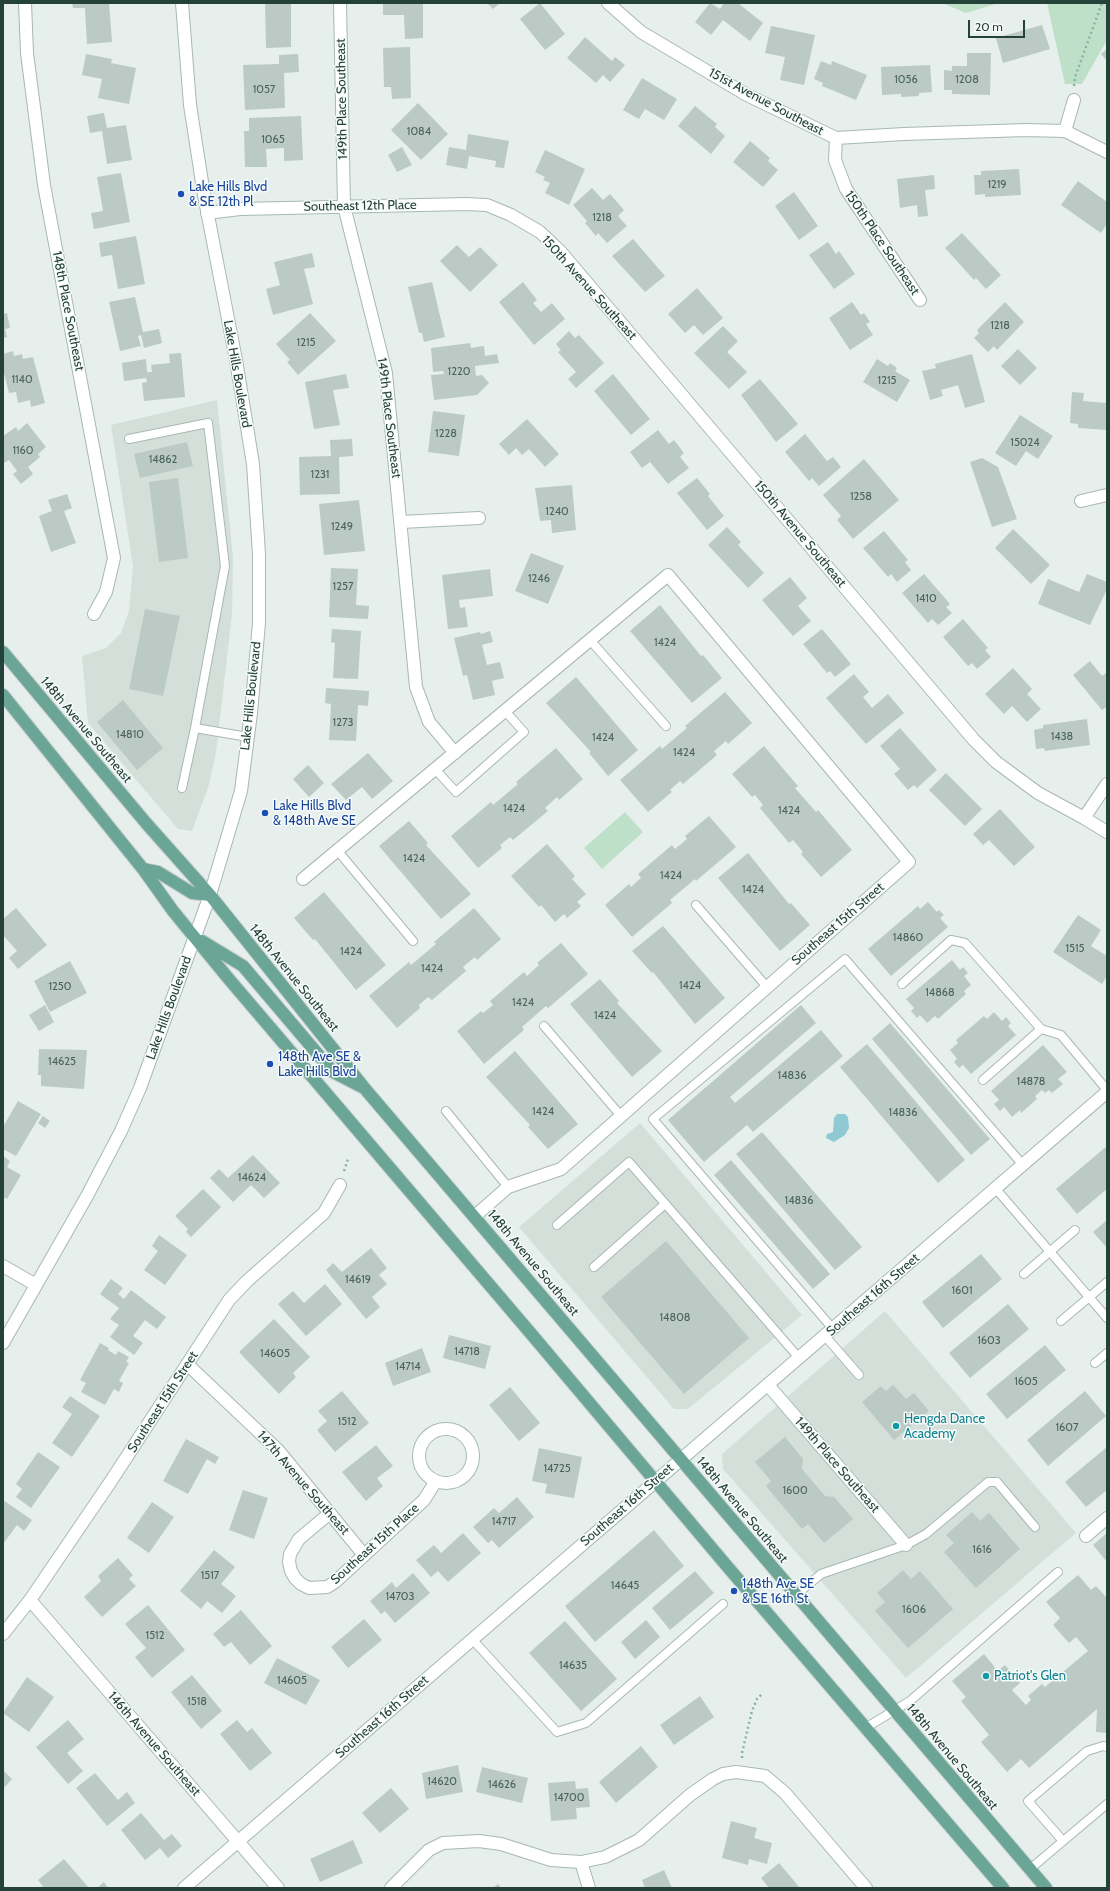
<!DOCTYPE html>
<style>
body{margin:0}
#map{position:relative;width:1110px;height:1891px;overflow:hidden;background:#e6efeb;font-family:Cabin,sans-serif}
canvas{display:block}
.frame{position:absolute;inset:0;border:4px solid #24423a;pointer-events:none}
.scale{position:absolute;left:968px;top:20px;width:57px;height:18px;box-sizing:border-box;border:2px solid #24423a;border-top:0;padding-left:5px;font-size:12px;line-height:14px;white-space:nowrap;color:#24423a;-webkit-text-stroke:3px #f7fbf9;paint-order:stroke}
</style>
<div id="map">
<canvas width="1110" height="1891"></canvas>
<div class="frame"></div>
<div class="scale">20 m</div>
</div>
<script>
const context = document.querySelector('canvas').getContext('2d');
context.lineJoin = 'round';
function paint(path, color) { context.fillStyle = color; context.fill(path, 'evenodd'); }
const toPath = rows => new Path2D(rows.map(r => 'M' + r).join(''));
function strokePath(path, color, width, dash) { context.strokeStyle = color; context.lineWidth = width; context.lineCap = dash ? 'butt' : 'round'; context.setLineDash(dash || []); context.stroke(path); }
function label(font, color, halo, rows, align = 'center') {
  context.font = font + ' Cabin,sans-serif'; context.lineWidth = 3; context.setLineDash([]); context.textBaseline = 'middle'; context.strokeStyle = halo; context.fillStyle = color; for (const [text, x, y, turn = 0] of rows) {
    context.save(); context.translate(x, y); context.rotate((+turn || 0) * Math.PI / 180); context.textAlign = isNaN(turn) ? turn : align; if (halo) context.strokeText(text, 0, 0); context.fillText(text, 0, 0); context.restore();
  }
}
paint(toPath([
 [217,400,233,557,232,614,216,752,209,785,192,831,178,829,88,723,82,656,106,648,121,633,129,611,133,566,111,425],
 [640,1123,802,1315,688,1409,674,1409,519,1227],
 [885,1311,1076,1533,906,1678,723,1469,722,1454]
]), '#d4dfda');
paint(toPath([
 [942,3,999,3,966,13],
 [1047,3,1107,3,1107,40,1082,84,1065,84],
 [625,812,643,832,602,869,584,848]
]), '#bfe0c8');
paint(toPath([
 [837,1114,845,1114,848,1117,849,1128,845,1135,834,1142,826,1138,827,1134,833,1132,834,1118]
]), '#8ec9d4');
paint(toPath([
 [72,3,109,3,112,42,87,44,85,8,73,8],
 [265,3,291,3,291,47,266,48],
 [383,3,423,3,423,38,405,39,404,15,383,15],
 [487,3,500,3,493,9],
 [540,3,565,34,545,50,520,19],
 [710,3,720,9,724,3,738,3,763,23,750,41,723,20,711,35,695,22],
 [1042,25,1050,49,1003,63,996,38],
 [771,26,815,35,804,85,780,80,785,57,765,53],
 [585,37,612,61,615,57,625,65,610,82,603,75,596,83,567,58],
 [410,47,411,98,392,99,391,87,384,87,383,48],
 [1107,49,1107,61,1101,54],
 [967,53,991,53,990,95,952,94,952,90,944,90,944,70,952,71,952,66,967,66],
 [86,54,112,59,111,63,136,68,129,104,98,98,102,79,82,75],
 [298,54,299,72,284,73,285,108,245,110,243,65,279,64,279,55],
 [821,61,831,65,832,61,867,75,856,100,822,86,823,83,814,79],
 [930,65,932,92,919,93,919,96,901,97,901,94,882,95,881,67],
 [642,78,677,99,664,120,645,109,639,119,623,110],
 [418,103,448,134,421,160,391,130],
 [695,106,717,124,715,127,725,136,711,154,678,126],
 [104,113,107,128,126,125,132,160,107,164,102,131,90,133,87,116],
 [301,116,303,160,284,161,284,148,266,149,267,167,245,167,244,131,249,131,249,118],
 [468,134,509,141,504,168,495,167,496,161,469,156,467,169,446,165,449,147,466,150],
 [750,141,770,158,768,161,778,170,763,187,733,162],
 [402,147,412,165,397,172,388,155],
 [545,150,585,169,569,205,545,193,550,183,543,180,545,177,535,172],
 [1019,169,1021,195,985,197,985,194,975,195,974,175,981,175,981,171],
 [121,173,130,222,94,229,91,213,103,211,97,177],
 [934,175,935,189,925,190,928,216,918,217,917,205,900,208,897,179],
 [1078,181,1107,202,1106,208,1107,224,1101,233,1061,205],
 [592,188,603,200,610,194,624,210,618,216,627,226,607,243,598,233,596,236,585,223,587,221,573,205],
 [794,192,818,226,799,240,775,206],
 [962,233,1001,275,986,289,976,278,974,280,945,248],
 [136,236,145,284,118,289,112,255,101,257,99,243],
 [633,239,665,276,645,292,612,256],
 [828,242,836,254,839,251,855,274,834,289,809,255],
 [457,245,469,257,480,247,498,265,470,292,440,261],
 [312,253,315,267,304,269,313,304,273,315,266,289,280,285,274,262],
 [432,282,445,337,424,342,422,333,419,333,408,287],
 [523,282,537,300,533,303,541,312,552,303,565,319,534,345,499,302],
 [697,288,723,318,703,335,694,325,685,333,668,314],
 [135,297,143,332,159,329,162,343,144,348,141,335,138,336,141,346,120,351,109,302],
 [852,302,861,315,864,313,870,322,866,324,873,335,850,350,829,318],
 [1005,302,1024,322,997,350,994,346,988,352,974,338,979,333,977,330],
 [7,313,10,328,5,329,7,337,3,338,3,314],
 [310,313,336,341,298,375,287,362,290,360,276,344],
 [723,326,738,341,727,352,747,372,729,389,694,353],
 [569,331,575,338,579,335,604,363,576,388,568,379,576,372,558,352,561,350,556,344],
 [470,343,471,348,484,346,485,356,497,354,499,363,475,366,476,376,482,375,489,383,477,395,434,400,431,375,444,374,443,371,433,372,431,348],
 [1018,349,1037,368,1020,385,1001,366],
 [13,351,14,356,22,354,23,359,33,357,45,403,31,407,30,400,18,403,16,392,9,393,3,369,3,354],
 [181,353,185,397,144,401,142,383,147,382,146,378,124,381,122,363,146,359,147,372,152,372,151,365,170,363,169,354],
 [972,354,985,402,965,408,958,385,941,390,943,396,930,400,922,371,936,368,935,364],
 [877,359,888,366,890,363,897,368,895,371,910,380,897,402,863,382],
 [346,374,349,388,333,390,340,425,314,429,305,382],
 [613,374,650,419,631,435,594,391],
 [760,379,798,424,776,442,741,395],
 [1072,392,1084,393,1083,401,1107,403,1107,430,1078,428,1078,424,1070,423],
 [433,411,465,415,459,456,428,452],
 [1020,415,1053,436,1038,459,1026,451,1016,466,995,453],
 [527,419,559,454,545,467,529,449,522,455,516,448,509,455,499,444],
 [27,423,46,447,38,454,40,457,28,467,33,474,21,484,13,474,17,471,9,460,4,463,3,462,3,436,16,427,18,431],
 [658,430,669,444,674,440,684,453,680,457,689,468,668,484,650,462,642,468,630,452],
 [805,434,827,461,833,457,841,467,819,486,812,478,809,481,785,452],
 [352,439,353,456,339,457,340,494,300,495,299,457,331,456,330,440],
 [187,442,193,466,140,478,134,454],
 [982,458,998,467,1017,519,992,527,970,462],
 [864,459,899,500,853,539,837,520,841,516,823,495],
 [178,478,188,558,159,562,149,482],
 [697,478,710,494,708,496,724,516,707,530,677,493],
 [572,485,576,530,552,533,551,520,540,521,535,488],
 [67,494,72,508,64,511,76,543,51,552,39,516,52,511,48,500],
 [359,500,365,551,324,555,319,504],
 [727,527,741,542,738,545,764,573,748,588,708,545],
 [1013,529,1050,565,1031,584,995,548],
 [884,531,908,560,905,562,911,570,897,582,891,574,888,577,863,548],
 [531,553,564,566,548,604,515,591],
 [331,568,358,569,356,605,369,606,368,619,329,617],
 [490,569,493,596,459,600,460,608,465,607,468,627,448,629,442,575],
 [924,574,950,604,946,607,952,613,938,625,932,619,928,623,902,593],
 [1087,574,1107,582,1107,589,1090,625,1038,604,1048,579,1079,592],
 [790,577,807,598,798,606,811,621,793,636,762,600],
 [660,605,701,656,703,655,722,678,692,703,630,631],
 [145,609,180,616,163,696,129,689],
 [963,619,988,648,985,650,991,657,977,669,972,663,968,666,943,637],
 [332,629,361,631,358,679,333,678,335,643,331,642],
 [822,629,851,664,835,677,830,671,827,673,803,644],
 [490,631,493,642,482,645,487,665,500,662,504,678,492,681,495,695,473,700,467,675,463,676,454,638,480,632,481,634],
 [1090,661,1102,676,1107,672,1107,707,1102,710,1073,675],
 [1013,668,1032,689,1027,694,1041,709,1027,722,1012,706,1004,714,985,694],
 [854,674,869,692,863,697,872,708,888,694,904,713,866,744,826,698],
 [576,677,638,750,608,776,589,753,591,752,546,703],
 [326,688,369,691,368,706,358,705,356,741,329,740,331,704,325,703],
 [725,692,752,723,728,744,726,741,714,751,717,755,683,784,680,781,670,790,672,792,648,812,620,780,660,746,662,749,687,728,685,726],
 [123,700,163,748,137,770,97,722],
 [1087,719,1090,745,1045,751,1044,748,1036,749,1034,730,1043,728,1043,725],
 [900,728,937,770,917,788,914,785,908,790,894,774,900,769,880,746],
 [764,746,798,786,795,788,816,812,818,810,852,850,821,877,801,854,803,852,793,840,789,843,760,808,763,805,755,795,752,797,732,774],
 [556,748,583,779,559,800,557,797,545,808,548,811,513,840,510,837,500,845,502,848,478,868,451,836,491,802,493,805,518,784,516,782],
 [368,753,393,781,372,799,362,787,346,800,331,784],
 [308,765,324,783,309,797,293,779],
 [946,773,982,809,965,826,929,790],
 [1000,809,1035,847,1014,866,989,840,983,845,973,834],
 [709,816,736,847,696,881,695,879,670,900,672,903,632,937,605,905,629,884,631,887,641,878,638,874,672,845,675,849,687,839,685,836],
 [409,821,428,843,426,845,471,894,441,919,379,846],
 [547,844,575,876,572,879,586,894,577,902,581,906,567,918,564,914,555,922,541,905,539,907,511,876],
 [748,853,789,904,791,903,810,925,780,951,718,878],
 [324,892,386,965,356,990,315,939,313,940,294,918],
 [928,902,937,912,939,910,944,915,940,918,948,927,891,976,868,949,918,906,920,909],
 [16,908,47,945,18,969,9,958,17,951,3,935,3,919],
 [474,908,501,939,477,960,475,957,463,967,466,971,432,1000,428,997,419,1005,420,1008,397,1028,369,996,409,962,411,965,436,944,434,942],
 [1078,915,1101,930,1091,946,1107,956,1107,976,1102,984,1053,952],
 [663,926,725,998,695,1024,653,972,652,973,632,951],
 [561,943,588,974,548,1008,546,1006,522,1027,524,1030,484,1064,457,1031,481,1011,483,1013,493,1005,490,1001,524,972,527,976,539,965,537,963],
 [952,960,960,970,963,967,968,973,964,976,971,985,964,991,966,994,938,1019,935,1016,927,1023,920,1015,917,1018,911,1011,914,1008,906,999],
 [70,961,87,993,50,1012,34,981],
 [600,979,619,1001,617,1003,662,1051,632,1077,570,1004],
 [45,1005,54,1022,39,1031,29,1015],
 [801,1005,816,1023,730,1097,735,1103,821,1030,843,1056,753,1132,747,1125,704,1162,668,1120],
 [994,1012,1002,1021,1006,1017,1011,1023,1008,1026,1016,1035,971,1074,963,1065,959,1068,954,1062,957,1059,950,1050,958,1043,956,1040,984,1016,987,1019],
 [890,1023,990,1139,971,1155,872,1039],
 [867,1044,965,1160,938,1183,840,1067],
 [1043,1045,1067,1072,1058,1079,1063,1084,1052,1093,1049,1090,1045,1093,1042,1090,1035,1096,1037,1099,1021,1113,1020,1110,1012,1117,1004,1107,1000,1111,994,1104,999,1100,991,1091],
 [39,1049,87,1050,84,1089,41,1086,41,1075,38,1075],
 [515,1051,578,1124,548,1149,528,1127,530,1125,486,1077],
 [18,1101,41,1114,16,1156,3,1149,3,1127],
 [43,1116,50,1121,45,1128,38,1123],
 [762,1132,862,1247,835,1270,736,1154],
 [1107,1146,1107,1189,1077,1214,1056,1189],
 [253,1155,280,1183,264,1198,251,1185,233,1202,210,1178,219,1169,228,1178],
 [3,1156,10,1161,7,1167,21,1175,7,1199,3,1197],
 [731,1160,830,1274,813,1289,714,1175],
 [203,1189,221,1207,191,1237,186,1232,188,1229,175,1216],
 [1107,1220,1107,1248,1093,1232],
 [159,1235,187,1255,165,1285,144,1270,158,1251,152,1246],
 [666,1241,749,1338,684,1394,601,1297],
 [371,1248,387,1268,379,1275,387,1284,372,1297,380,1307,366,1319,326,1270,333,1263,342,1272],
 [981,1254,1002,1279,943,1328,922,1302],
 [111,1279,123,1288,118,1294,124,1299,131,1290,166,1317,157,1329,145,1320,133,1336,143,1343,134,1355,110,1337,119,1325,110,1319,119,1308,100,1294],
 [325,1284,342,1304,306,1336,278,1304,293,1291,304,1303],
 [1008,1304,1029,1329,970,1378,949,1353],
 [274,1319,310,1357,293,1373,296,1377,279,1394,239,1352],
 [449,1335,491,1346,485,1369,443,1358],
 [100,1343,109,1348,108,1350,116,1355,118,1351,129,1357,126,1362,129,1363,119,1381,123,1383,119,1392,114,1389,105,1405,81,1392,86,1383,80,1380],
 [1045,1345,1066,1370,1007,1419,986,1394],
 [422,1348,431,1372,393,1386,385,1363],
 [893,1385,906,1399,914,1393,929,1411,894,1440,862,1402,881,1386,886,1391],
 [510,1387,540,1423,519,1441,489,1405],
 [342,1391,369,1423,335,1452,317,1430,327,1421,318,1411],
 [1085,1391,1106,1416,1048,1466,1027,1440],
 [70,1396,100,1416,72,1457,52,1443,72,1414,62,1407],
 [785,1437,803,1459,802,1469,825,1496,834,1497,853,1519,824,1543,808,1524,802,1529,766,1486,771,1481,755,1462],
 [186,1439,219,1457,215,1464,207,1459,188,1494,163,1481],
 [376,1445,393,1466,377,1478,383,1486,366,1501,342,1472],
 [1107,1447,1107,1490,1086,1507,1065,1482],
 [539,1448,582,1457,574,1498,545,1493,547,1484,532,1481],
 [38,1452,60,1467,31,1508,16,1497,22,1489,16,1484],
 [243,1490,268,1498,254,1539,229,1530],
 [517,1497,534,1517,499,1548,492,1540,488,1543,473,1527,494,1508,499,1513],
 [3,1500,32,1520,24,1531,17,1525,3,1544],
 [152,1502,174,1517,149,1553,127,1538],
 [972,1512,980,1521,989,1513,1020,1549,976,1588,944,1552,954,1543,946,1535],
 [654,1530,684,1566,595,1642,565,1606],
 [463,1533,481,1553,448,1582,438,1571,431,1577,416,1560,434,1545,441,1553],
 [1107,1533,1107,1562,1093,1545],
 [214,1550,235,1567,221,1584,236,1596,222,1613,207,1601,201,1609,180,1591],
 [118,1558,133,1575,129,1579,136,1586,102,1617,84,1597,101,1581,98,1576],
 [903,1570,911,1579,920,1571,953,1609,908,1648,875,1611,885,1602,877,1593],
 [695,1571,714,1593,670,1630,652,1608],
 [413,1573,430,1593,395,1623,385,1611,381,1614,370,1601,392,1582,396,1588],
 [1078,1575,1091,1590,1096,1586,1107,1598,1107,1733,1096,1732,1097,1709,1029,1768,1021,1759,1007,1772,981,1742,989,1735,961,1701,966,1697,952,1681,984,1654,998,1671,1005,1665,1020,1683,1012,1690,1026,1705,1031,1700,1028,1696,1042,1684,1045,1687,1088,1651,1076,1637,1069,1643,1053,1625,1060,1618,1046,1602],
 [148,1605,185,1650,152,1678,135,1657,146,1648,125,1624],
 [241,1610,272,1646,250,1665,231,1642,224,1647,213,1634],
 [364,1619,382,1640,348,1668,331,1647],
 [646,1620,660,1637,635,1659,621,1642],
 [565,1621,617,1679,581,1711,529,1653],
 [277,1658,320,1680,306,1705,264,1683],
 [192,1675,222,1711,201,1729,171,1692],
 [27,1677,54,1697,29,1732,3,1713],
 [700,1696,714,1717,674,1745,660,1725],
 [68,1720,84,1739,67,1753,83,1771,68,1784,36,1747],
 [237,1720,247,1732,252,1728,272,1753,250,1771,220,1734],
 [641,1746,658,1767,616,1803,599,1782],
 [458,1765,463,1792,426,1799,422,1773],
 [482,1767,528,1778,522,1803,476,1792],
 [3,1770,12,1779,3,1789],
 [95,1773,118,1800,127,1792,135,1803,107,1826,76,1788],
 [575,1781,576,1789,588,1788,590,1807,576,1808,577,1819,551,1821,548,1783],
 [391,1788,409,1809,380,1833,362,1813],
 [141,1813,164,1840,172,1834,182,1846,168,1858,160,1848,145,1860,121,1830],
 [731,1821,757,1828,754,1838,772,1843,767,1864,749,1859,748,1865,722,1858],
 [353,1840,363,1863,320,1882,310,1859],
 [64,1859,89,1888,44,1888,38,1880],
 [779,1863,800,1888,769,1888,761,1878],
 [664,1870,672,1888,645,1888,642,1880],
 [104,1882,108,1888,97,1888],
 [498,1884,501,1888,493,1888]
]), '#bbcac4');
const service = toPath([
 [129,439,208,423,225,566,195,728,248,737],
 [590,640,666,726],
 [435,769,456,792,524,732,505,711],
 [182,788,195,728],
 [337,850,413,941],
 [696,905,767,987],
 [902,984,951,940,965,943,1041,1029,1061,1035,1107,1090],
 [544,1026,621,1116],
 [983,1080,1041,1029],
 [446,1111,508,1187],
 [996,1189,1107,1318],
 [557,1225,629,1162,799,1358],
 [594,1267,665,1204],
 [1024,1274,1075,1230],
 [1061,1321,1107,1282],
 [833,1329,653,1119,845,959,1023,1165],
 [825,1336,859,1375],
 [1095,1363,1107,1353],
 [796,1595,821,1574,906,1545,926,1534,988,1482,997,1482,1035,1527],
 [472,1639,557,1732,586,1723,723,1604],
 [867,1727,910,1701,1058,1572],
 [1063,1841,1028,1801,1087,1751,1103,1746,1107,1747],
 [1030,1869,1107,1804]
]);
const minor = toPath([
 [25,3,27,53,44,185,114,558,106,592,94,614],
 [340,3,344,206,386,373,416,687,429,722,455,753],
 [608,3,641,32,747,95,836,138,904,134,1026,130,1065,131,1107,152],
 [1065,131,1074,100],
 [836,138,835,160,846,189,920,300],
 [207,213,240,209,466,204,487,205,511,215,540,232,560,251,974,740,996,762,1038,793,1084,818,1107,832],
 [1081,501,1107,495],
 [401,522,479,518],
 [1084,818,1107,784],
 [303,879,668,575,909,862,561,1169,508,1187,475,1216],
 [3,1266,36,1285],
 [187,1364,278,1450,364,1555],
 [768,1385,906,1545],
 '419 1456a27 27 0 1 1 54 0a27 27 0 1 1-54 0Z',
 [330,1513,299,1539,290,1554,289,1562,291,1571,295,1578,301,1584,309,1588,327,1587,335,1582,424,1500,436,1481],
 [1086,1536,1107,1518],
 [30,1600,278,1888],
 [3,1634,30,1600,111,1481,229,1300,247,1281,324,1213,340,1185],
 [581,1862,589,1888],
 [391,1888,429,1850,443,1843,479,1841,501,1844,551,1860,581,1862,605,1857,639,1840,690,1795,713,1779,723,1774,736,1772,765,1776,785,1793,866,1888]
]);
const tertiary = toPath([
 [3,1343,87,1196,121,1131,140,1088,210,895,241,791,251,713,259,623,259,554,253,464,236,360,204,195,190,105,182,3],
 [184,1888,1107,1092]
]);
const primary = toPath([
 [3,652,146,823,210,895,366,1090,1046,1888],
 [3,695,143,869,173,911,228,978,533,1336,726,1565,1003,1888],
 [143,869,158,872,192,893,210,895],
 [202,941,243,966,333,1072,362,1087]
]);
strokePath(service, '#a8b8b2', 10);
strokePath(minor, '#a8b8b2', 14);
strokePath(tertiary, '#a8b8b2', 14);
strokePath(primary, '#c2cac8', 14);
strokePath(toPath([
 [1074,86,1075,77,1102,3],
 [344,1171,348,1159],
 [742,1758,742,1753,752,1711,757,1699,763,1693]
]), '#86b3a5', 2.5, [2, 3]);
strokePath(service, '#fff', 8);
strokePath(minor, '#fff', 12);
strokePath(tertiary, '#fff', 12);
strokePath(primary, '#6aa596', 12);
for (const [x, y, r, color] of [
 [181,194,4,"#1a4fb4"],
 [265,813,4,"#1a4fb4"],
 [270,1064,4,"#1a4fb4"],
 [896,1426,4,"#0f9aa8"],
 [734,1591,4,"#1a4fb4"],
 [986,1676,4,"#0f9aa8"]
]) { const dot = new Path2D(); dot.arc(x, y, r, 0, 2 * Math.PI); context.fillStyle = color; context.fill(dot); strokePath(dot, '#f7fbf9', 1.5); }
label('11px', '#4a645c', null, [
 ["1056",906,80],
 ["1208",967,80],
 ["1057",264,90],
 ["1084",419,132],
 ["1065",273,140],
 ["1219",997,185],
 ["1218",602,218],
 ["1218",1000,326],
 ["1215",306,343],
 ["1220",459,372],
 ["1140",22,380],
 ["1215",887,381],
 ["1228",446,434],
 ["15024",1025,443],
 ["1160",23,451],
 ["14862",163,460],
 ["1231",320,475],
 ["1258",861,497],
 ["1240",557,512],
 ["1249",342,527],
 ["1246",539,579],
 ["1257",343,587],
 ["1410",926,599],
 ["1424",665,643],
 ["1273",343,723],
 ["14810",130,735],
 ["1438",1062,737],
 ["1424",603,738],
 ["1424",684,753],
 ["1424",514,809],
 ["1424",789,811],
 ["1424",414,859],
 ["1424",671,876],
 ["1424",753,890],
 ["14860",908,938],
 ["1515",1075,949],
 ["1424",351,952],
 ["1424",432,969],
 ["1424",690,986],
 ["1250",60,987],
 ["14868",940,993],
 ["1424",523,1003],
 ["1424",605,1016],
 ["14625",62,1062],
 ["14836",792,1076],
 ["14878",1031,1082],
 ["1424",543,1112],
 ["14836",903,1113],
 ["14624",252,1178],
 ["14836",799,1201],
 ["14619",358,1280],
 ["1601",962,1291],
 ["14808",675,1318],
 ["1603",989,1341],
 ["14718",467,1352],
 ["14605",275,1354],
 ["14714",408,1367],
 ["1605",1026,1382],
 ["1512",347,1422],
 ["1607",1067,1428],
 ["14725",557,1469],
 ["1600",795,1491],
 ["14717",504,1522],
 ["1616",982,1550],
 ["1517",210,1576],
 ["14645",625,1586],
 ["14703",400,1597],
 ["1606",914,1610],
 ["1512",155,1636],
 ["14635",573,1666],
 ["14605",292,1681],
 ["1518",197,1702],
 ["14620",442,1782],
 ["14626",502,1785],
 ["14700",569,1798]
]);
label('13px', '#24423a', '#f7fbf9', [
 ["149th Place Southeast",342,99,-91],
 ["151st Avenue Southeast",766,102,28],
 ["Southeast 12th Place",360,206,-1],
 ["150th Place Southeast",882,243,56],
 ["150th Avenue Southeast",589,288,48],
 ["148th Place Southeast",68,311,79],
 ["Lake Hills Boulevard",237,374,80],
 ["149th Place Southeast",389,418,83],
 ["150th Avenue Southeast",800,534,50],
 ["Lake Hills Boulevard",251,696,-84],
 ["148th Avenue Southeast",86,730,50],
 ["Southeast 15th Street",838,924,-41],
 ["148th Avenue Southeast",294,978,51],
 ["Lake Hills Boulevard",169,1008,-70],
 ["148th Avenue Southeast",533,1263,50],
 ["Southeast 16th Street",873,1295,-41],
 ["Southeast 15th Street",163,1402,-57],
 ["149th Place Southeast",837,1465,49],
 ["147th Avenue Southeast",303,1483,49],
 ["Southeast 16th Street",627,1505,-41],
 ["148th Avenue Southeast",742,1510,50],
 ["Southeast 15th Place",375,1544,-42],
 ["Southeast 16th Street",382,1717,-41],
 ["146th Avenue Southeast",154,1744,49],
 ["148th Avenue Southeast",952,1757,50]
]);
label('13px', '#164399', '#f7fbf9', [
 ["Lake Hills Blvd",189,187],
 ["& SE 12th Pl",189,202],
 ["Lake Hills Blvd",273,806],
 ["& 148th Ave SE",273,821],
 ["148th Ave SE &",278,1057],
 ["Lake Hills Blvd",278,1072],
 ["148th Ave SE",742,1584],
 ["& SE 16th St",742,1599]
], 'left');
label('13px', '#0d838f', '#f7fbf9', [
 ["Hengda Dance",904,1419],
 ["Academy",904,1434],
 ["Patriot's Glen",994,1676]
], 'left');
</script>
